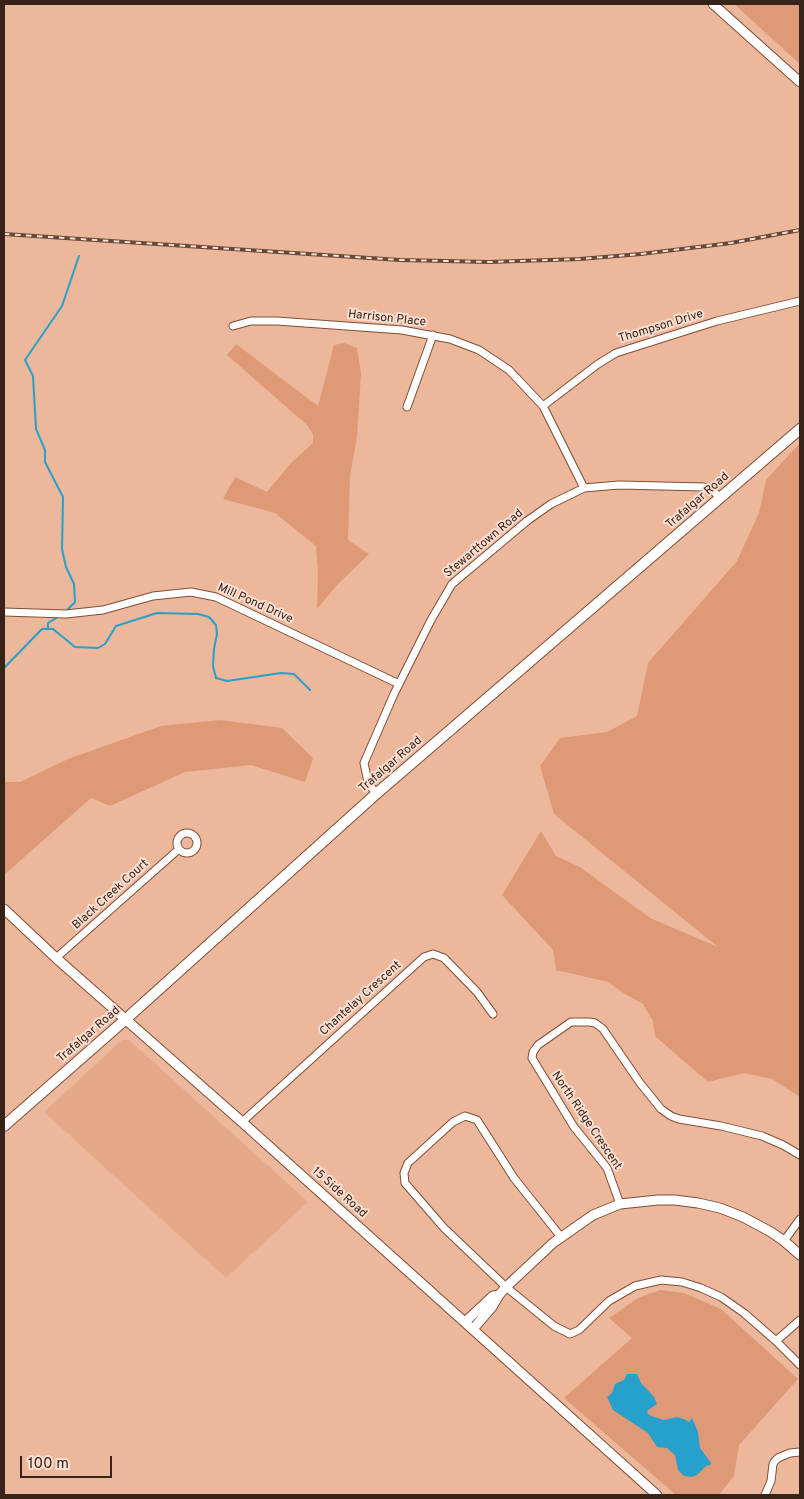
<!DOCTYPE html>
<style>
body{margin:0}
#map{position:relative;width:804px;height:1499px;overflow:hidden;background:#edb79c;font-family:Overpass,sans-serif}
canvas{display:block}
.frame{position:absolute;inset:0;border:5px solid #372318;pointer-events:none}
.scale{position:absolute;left:20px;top:1456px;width:92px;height:22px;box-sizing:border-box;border:2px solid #372318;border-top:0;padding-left:6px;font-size:15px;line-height:18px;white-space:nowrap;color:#372318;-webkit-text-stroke:4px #fbdfd1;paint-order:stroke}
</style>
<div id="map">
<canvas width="804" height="1499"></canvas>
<div class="frame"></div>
<div class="scale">100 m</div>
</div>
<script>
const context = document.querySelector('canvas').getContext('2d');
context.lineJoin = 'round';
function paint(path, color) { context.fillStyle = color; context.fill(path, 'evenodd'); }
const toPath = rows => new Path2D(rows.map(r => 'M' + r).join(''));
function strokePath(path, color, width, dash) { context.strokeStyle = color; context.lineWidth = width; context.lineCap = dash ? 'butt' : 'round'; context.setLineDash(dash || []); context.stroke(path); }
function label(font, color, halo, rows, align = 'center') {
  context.font = font + ' Overpass,sans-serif'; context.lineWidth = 4; context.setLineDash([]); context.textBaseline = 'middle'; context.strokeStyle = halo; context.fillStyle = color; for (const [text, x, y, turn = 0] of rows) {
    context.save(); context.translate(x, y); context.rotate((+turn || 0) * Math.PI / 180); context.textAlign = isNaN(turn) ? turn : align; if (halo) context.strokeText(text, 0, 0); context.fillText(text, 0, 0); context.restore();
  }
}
paint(toPath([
 [122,1040,129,1040,308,1202,226,1278,44,1112]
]), '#e5a98a');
paint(toPath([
 [734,4,800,4,800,64],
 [344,343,357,348,361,373,357,437,350,476,348,540,369,554,337,585,317,609,318,573,316,546,275,513,223,499,235,477,267,492,291,463,313,443,313,434,307,425,227,355,236,344,318,406,334,345],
 [800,443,800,1097,772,1079,744,1073,708,1082,655,1036,653,1021,643,1004,625,994,608,982,556,970,553,950,502,895,541,831,556,856,580,867,650,918,718,947,554,814,540,766,560,738,607,732,637,716,648,663,737,561,759,513,766,480],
 [220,720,282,728,313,758,305,782,251,765,185,772,110,806,91,798,4,875,4,782,20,782,68,759,161,726],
 [660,1290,684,1293,721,1309,798,1379,739,1445,734,1476,719,1495,676,1495,564,1398,632,1338,609,1318,638,1298]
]), '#de9a77');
paint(toPath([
 [627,1374,637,1374,641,1383,654,1397,657,1404,648,1410,647,1413,651,1416,664,1420,677,1417,684,1419,689,1422,692,1418,693,1420,698,1432,700,1448,711,1463,710,1465,706,1466,697,1475,692,1477,684,1476,678,1470,675,1455,667,1448,657,1447,648,1433,613,1410,607,1397,612,1393,615,1384,624,1380]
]), '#27a0cb');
strokePath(toPath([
 [66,611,75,602,74,584,66,567,62,549,63,497,45,462,45,450,36,429,33,376,25,360,62,306,79,256],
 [48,628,48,623,58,617],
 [4,668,42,629,53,629,75,647,98,648,105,644,116,626,157,613,198,614,209,617,216,625,217,634,214,649,213,666,216,678,227,681,281,673,294,674,310,690]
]), '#27a0cb', 2);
const minor = toPath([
 [233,326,251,321,277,321,402,330,450,339,479,350,509,370,543,406,584,488],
 [543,406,598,364,616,353,717,321,800,301],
 [407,407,433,335],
 [4,612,66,614,103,610,153,596,191,592,216,597,399,684],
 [376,794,368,782,364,763,394,694,431,620,452,584,527,521,551,504,584,488,619,485,704,487,713,491,721,498],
 '177 843a10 10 0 1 1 20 0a10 10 0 1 1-20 0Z',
 [56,958,179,849],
 [242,1122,424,957,433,954,444,958,477,992,493,1014],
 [620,1204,607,1168,574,1127,532,1058,533,1052,538,1045,571,1022,589,1022,595,1023,603,1029,640,1083,661,1109,671,1116,679,1119,721,1126,762,1136,783,1145,800,1155],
 [561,1237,514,1178,477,1120,465,1116,453,1122,408,1163,404,1173,405,1183,444,1228,506,1287,554,1326,570,1334,579,1330,609,1301,635,1286,661,1280,682,1282,701,1288,721,1297,744,1313,776,1341,800,1365],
 [784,1241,800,1219],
 [776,1341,800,1320],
 [765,1495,771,1481,773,1464,775,1461,778,1458,790,1453,800,1452]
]);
const tertiary = toPath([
 [713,4,800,82],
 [4,909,56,958,242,1122,657,1495],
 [465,1322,493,1296,499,1295],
 [473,1329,492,1307,499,1295,506,1287,553,1243,593,1215,620,1204,658,1200,675,1200,698,1203,720,1208,743,1217,771,1232,784,1241,800,1255]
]);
const secondary = toPath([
 [4,1126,126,1019,376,794,800,429]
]);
strokePath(minor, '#7d4e36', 9);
strokePath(tertiary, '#7d4e36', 11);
strokePath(secondary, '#7d4e36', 12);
strokePath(minor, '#fff', 7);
strokePath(tertiary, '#fff', 9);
strokePath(secondary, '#fff', 10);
const rail = toPath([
 [4,234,400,260,489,262,580,259,641,254,731,243,800,230]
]);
strokePath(rail, '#66493a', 4);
strokePath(rail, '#fbdfd1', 2, [5.5]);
label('12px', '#372318', '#fbdfd1', [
 ["Harrison Place",387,319,6],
 ["Thompson Drive",661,327,-17],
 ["Trafalgar Road",698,501,-41],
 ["Stewarttown Road",484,544,-40],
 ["Mill Pond Drive",255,604,24],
 ["Trafalgar Road",391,765,-41],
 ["Black Creek Court",111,895,-42],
 ["Chantelay Crescent",361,999,-42],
 ["Trafalgar Road",89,1035,-41],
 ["North Ridge Crescent",586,1121,56],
 ["15 Side Road",339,1193,42]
]);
</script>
